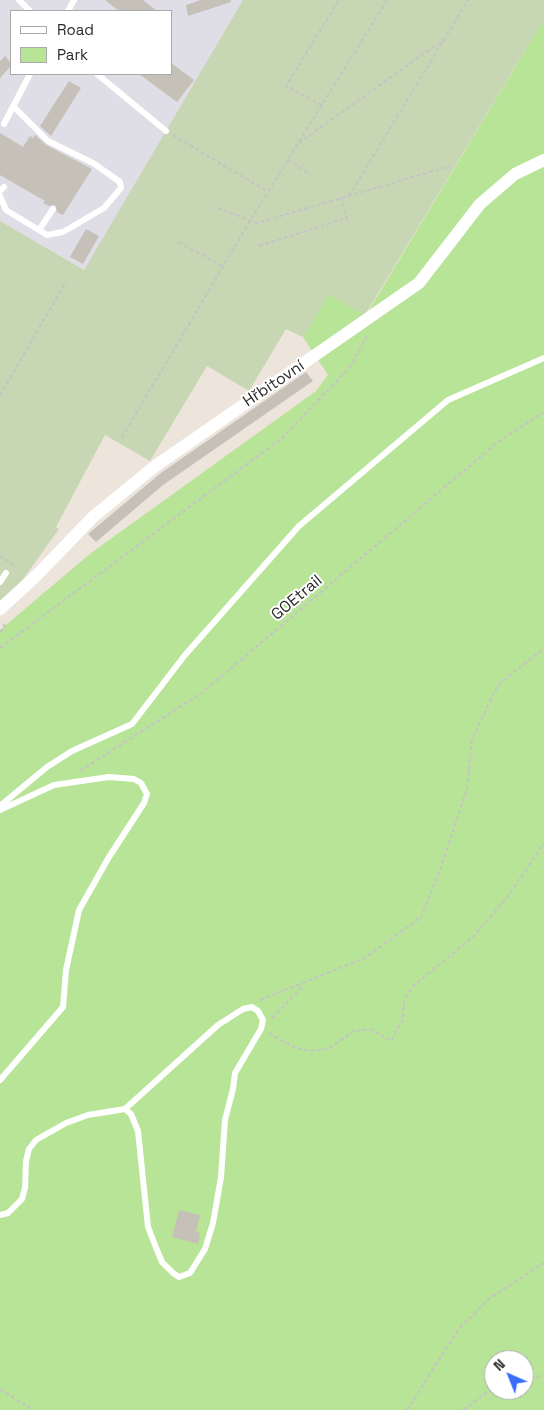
<!DOCTYPE html>
<meta charset="utf-8">
<style>
body{margin:0}
#map{position:relative;width:544px;height:1410px;overflow:hidden;background:#ede4dc;font-family:"Space Grotesk",sans-serif}
canvas{display:block}
.legend{position:absolute;left:10px;top:10px;width:162px;height:65px;box-sizing:border-box;background:#fff;border:1px solid #aaa;margin:0;padding:6px 9px;list-style:none;font-size:15px;color:#2b2b2b}
.legend li{display:flex;align-items:center;gap:10px;height:25px}
.legend b{width:25px;border:1px solid #aaa}
.north{position:absolute;left:484px;top:1350px;width:50px;height:50px;box-sizing:border-box;background:#fff;border:1px solid #aaa;border-radius:50%;rotate:316deg;font-size:14px;font-weight:700;line-height:20px;text-align:center;color:#2b2b2b}
.north::after{content:'';display:block;margin:auto;width:18px;height:22px;background:#3a6dfc;clip-path:polygon(50% 0,100% 100%,50% 72%,0 100%)}
</style>
<div id="map">
<canvas width="544" height="1410"></canvas>
<ul class="legend">
<li><b style="height:6px;background:#fff"></b>Road</li>
<li><b style="height:14px;background:#b8e498"></b>Park</li>
</ul>
<div class="north">N</div>
</div>
<script>
const context = document.querySelector('canvas').getContext('2d');
context.lineJoin = 'round';
function paint(path, color) { context.fillStyle = color; context.fill(path, 'evenodd'); }
const toPath = rows => new Path2D(rows.map(r => 'M' + r).join(''));
function strokePath(path, color, width, dash) { context.strokeStyle = color; context.lineWidth = width; context.lineCap = dash ? 'butt' : 'round'; context.setLineDash(dash || []); context.stroke(path); }
function label(font, color, halo, rows, align = 'center') {
  context.font = font + ' "Space Grotesk",sans-serif'; context.lineWidth = 4; context.setLineDash([]); context.textBaseline = 'middle'; context.strokeStyle = halo; context.fillStyle = color; for (const [text, x, y, turn = 0] of rows) {
    context.save(); context.translate(x, y); context.rotate((+turn || 0) * Math.PI / 180); context.textAlign = isNaN(turn) ? turn : align; if (halo) context.strokeText(text, 0, 0); context.fillText(text, 0, 0); context.restore();
  }
}
paint(toPath([
 [0,0,243,0,84,270,0,221],
 [11,11,171,11,171,74,11,74]
]), '#dfdde5');
paint(toPath([
 [544,19,544,1410,0,1410,0,630,91,553,316,391,328,375,303,337,329,294,366,315],
 [494,1360,524,1360,524,1390,494,1390]
]), '#b8e498');
paint(toPath([
 [243,0,544,0,544,19,365,315,329,294,303,337,286,329,249,391,207,366,150,461,105,435,56,527,59,529,21,582,0,602,0,221,84,270]
]), '#c7d7b3');
paint(toPath([
 [105,0,143,0,157,11,119,11],
 [201,0,230,0,231,2,188,16,186,5],
 [5,56,11,63,11,66,0,78,0,61],
 [171,63,194,80,177,102,139,74,171,74],
 [69,81,81,88,51,136,40,126],
 [0,133,23,147,30,136,33,138,35,135,46,145,92,169,63,215,57,212,55,205,49,206,43,203,45,201,0,175],
 [86,229,99,236,83,264,70,257],
 [306,372,313,381,163,485,96,542,88,534,161,473],
 [179,1210,200,1215,196,1232,200,1233,198,1244,172,1237]
]), '#c5c0b8');
strokePath(toPath([
 [322,105,286,86,339,0],
 [173,135,268,192],
 [299,143,444,39],
 [288,160,311,175],
 [349,196,468,0],
 [218,208,257,223,450,166],
 [179,242,222,266],
 [259,246,347,218,341,198],
 [0,395,66,282],
 [122,437,250,221,387,0],
 [0,556,14,565],
 [0,632,5,626,2,622],
 [0,648,282,438,351,366,368,334],
 [80,771,203,692,499,441,544,412],
 [260,1000,365,958,421,917,439,873,467,789,472,739,498,685,544,648],
 [272,1018,304,985],
 [269,1033,293,1047,310,1051,328,1049,354,1031,370,1029,391,1041,403,1019,404,999,413,986,473,937,509,895,544,843],
 [524,1380,544,1375],
 [0,1389,33,1410],
 [407,1410,458,1330,490,1298,544,1263],
 [463,1410,494,1387]
]), '#c4c4c4', 2, [4, 2.5]);
strokePath(toPath([
 [19,0,30,11],
 [68,11,74,0],
 [97,74,166,131],
 [4,124,30,74],
 [0,191,4,187],
 [0,196,6,210,47,235,63,232,104,208,121,188,120,182,93,163,48,141,13,106],
 [39,230,53,209],
 [0,582,6,573],
 [0,806,47,767,72,751,132,724,185,655,299,526,448,400,544,358],
 [0,810,54,785,109,777,134,779,141,783,147,794,144,803,109,857,79,910,66,970,63,1007,0,1080],
 [0,1215,8,1213,22,1199,25,1188,26,1161,29,1149,36,1140,66,1123,88,1115,125,1109,131,1114,138,1131,148,1227,155,1245,162,1262,173,1273,179,1277,190,1273,205,1249,213,1223,221,1177,225,1120,233,1089,235,1073,261,1029,263,1020,258,1011,252,1007,243,1009,218,1025,125,1109]
]), '#fff', 6);
strokePath(toPath([
 [0,609,36,576,93,517,154,467,419,283,480,204,515,174,544,160]
]), '#fff', 12);
label('16px', '#2b2b2b', '#fff', [
 ["Hřbitovní",274,384,-34],
 ["GOEtrail",297,598,-40]
]);
</script>
